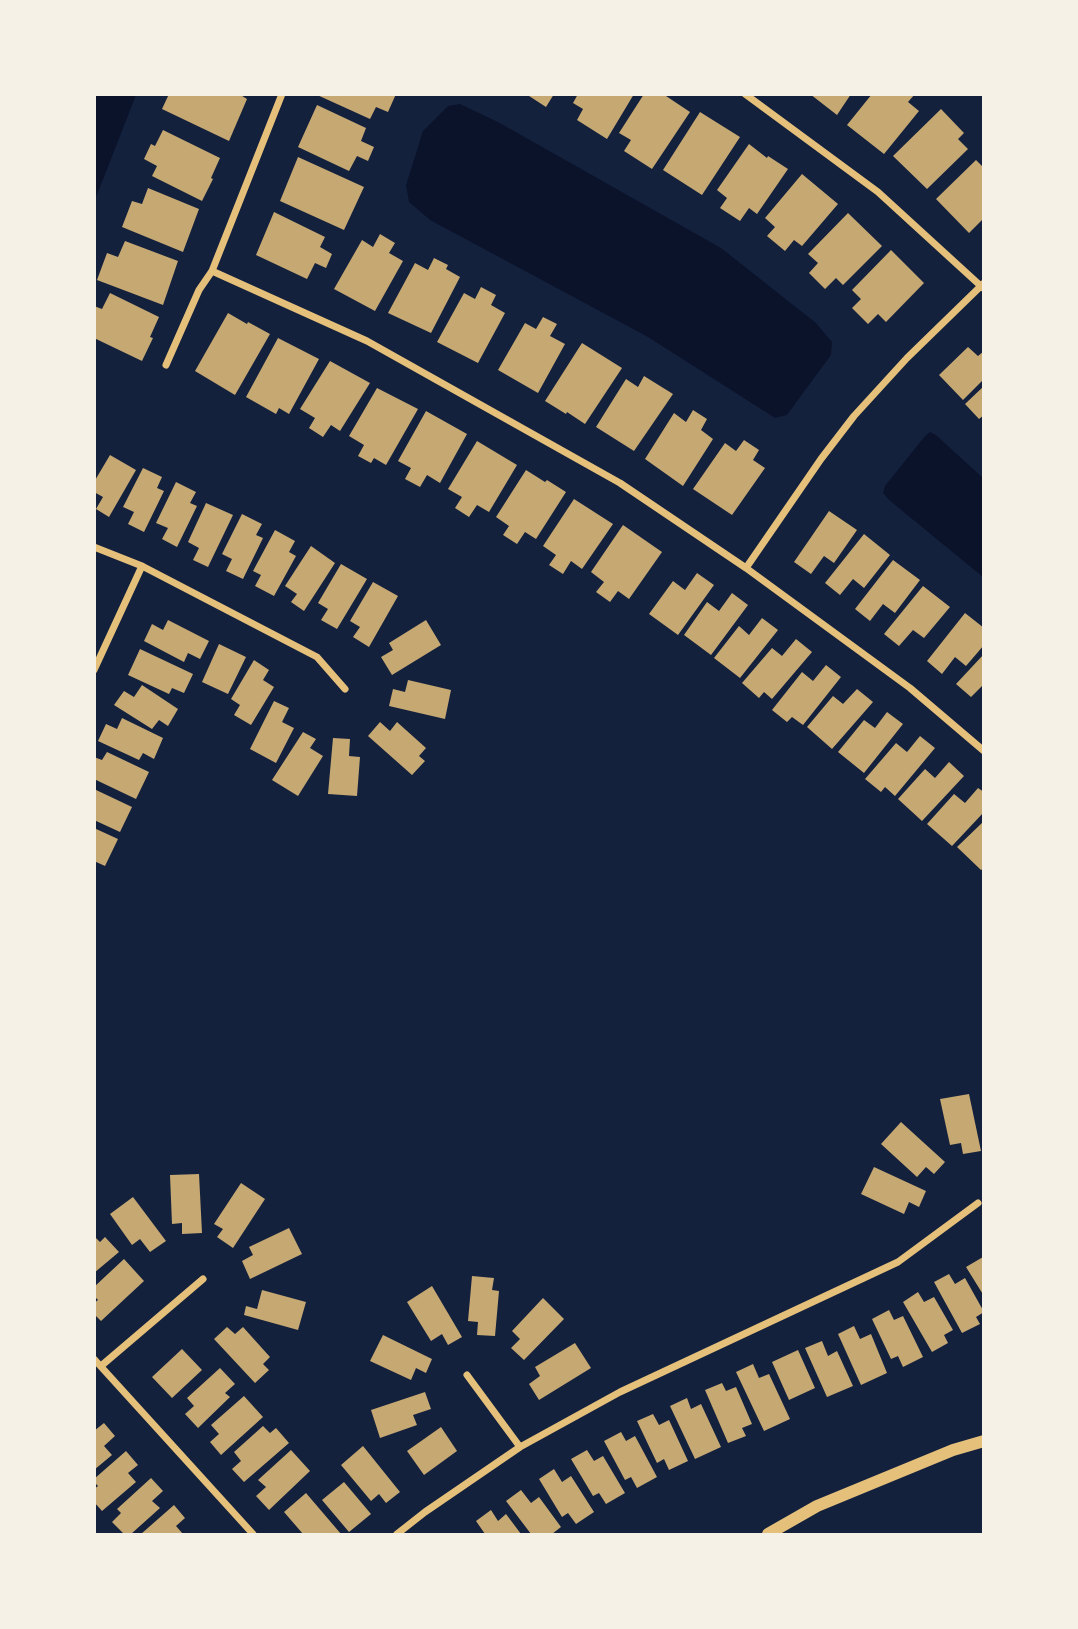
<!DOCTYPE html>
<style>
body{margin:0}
#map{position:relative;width:1078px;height:1629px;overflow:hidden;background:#14213d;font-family:Lato,sans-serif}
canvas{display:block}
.frame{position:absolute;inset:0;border:96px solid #f6f1e7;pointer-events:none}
</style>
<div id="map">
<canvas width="1078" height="1629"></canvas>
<div class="frame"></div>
</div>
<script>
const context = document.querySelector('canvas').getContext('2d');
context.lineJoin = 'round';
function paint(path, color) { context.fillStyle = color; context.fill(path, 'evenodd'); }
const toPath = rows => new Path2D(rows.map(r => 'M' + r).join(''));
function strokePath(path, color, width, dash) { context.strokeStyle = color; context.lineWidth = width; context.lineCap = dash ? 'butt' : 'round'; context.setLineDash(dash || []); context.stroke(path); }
paint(toPath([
 [95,94,136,95,95,200,94,95],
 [460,104,498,122,721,248,816,323,832,342,831,355,787,415,775,418,648,337,430,220,409,202,406,185,423,131,448,106],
 [930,432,936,435,983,478,983,577,889,500,883,493,885,486,925,436]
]), '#0b132b');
paint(toPath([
 [169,94,239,94,247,99,229,141,162,109],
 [315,94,396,94,388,112,376,107,370,119],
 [526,94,554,94,546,107],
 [578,94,634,94,607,139,577,120,583,109,573,103],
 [644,94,663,94,690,112,652,169,624,151,631,140,619,133],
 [810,94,851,94,837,115],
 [872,94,915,94,908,102,919,111,884,154,847,125],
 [317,105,366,128,361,141,374,147,368,161,357,156,349,171,298,147],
 [941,109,964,133,958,139,968,149,927,189,893,156],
 [700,112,740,137,702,195,663,170],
 [163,130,220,158,211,178,213,179,202,201,152,176,157,166,144,159,151,144,155,146],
 [749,144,767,158,768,156,788,169,757,214,749,208,740,221,720,208,727,198,717,190],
 [298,157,364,187,344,230,280,201],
 [976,160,984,168,984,218,969,233,936,199],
 [802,174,838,204,802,246,794,240,785,251,767,236,775,227,765,218],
 [148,188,199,209,183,252,122,227,132,201,142,204],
 [274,212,325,237,320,247,332,254,326,268,315,263,307,279,256,255],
 [848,213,882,246,843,285,836,278,825,289,809,273,818,263,808,254],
 [380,234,395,243,389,253,403,261,375,311,334,289,362,240,373,247],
 [125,241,178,261,163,305,97,280,107,253,118,257],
 [891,250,924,283,886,322,878,314,868,324,852,308,861,299,852,290],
 [434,258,448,265,446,269,460,277,431,333,388,313,415,263,428,270],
 [481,287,496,295,491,305,505,313,478,363,437,342,464,293,475,299],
 [110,293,159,317,150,337,153,338,142,361,94,338,94,306,102,309],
 [228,313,247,324,248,322,270,334,235,395,195,371],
 [543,317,557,324,550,336,565,344,538,393,498,370,525,323,536,329],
 [278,338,319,359,289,414,279,408,276,414,246,397],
 [582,343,622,368,585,424,567,412,566,414,545,401],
 [968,347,978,356,984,351,984,379,963,400,939,375],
 [330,361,370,383,340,431,331,425,323,437,309,428,315,418,300,409],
 [644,376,673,394,634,451,596,427,626,379,638,387],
 [984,386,984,415,979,419,965,404],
 [377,388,418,409,386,465,374,458,371,463,358,456,364,445,349,436],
 [693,410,707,419,701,430,713,439,683,486,645,459,674,413,686,422],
 [426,411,467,434,440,483,427,475,420,487,405,479,411,468,398,461],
 [744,440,759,450,753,460,765,468,732,515,693,489,725,443,736,451],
 [477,441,517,465,489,512,477,505,469,517,455,508,462,497,448,489],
 [110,455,136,470,109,517,96,509,103,497,94,492,94,482],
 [143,468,162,477,157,488,164,491,144,532,128,524,134,512,123,507],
 [526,470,545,482,547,480,566,492,536,539,525,532,517,544,503,535,509,526,496,517],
 [176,482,196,492,190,503,197,506,177,547,162,539,168,528,156,523],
 [574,499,613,524,582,569,571,561,563,574,549,565,556,555,543,546],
 [206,503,233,515,208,567,193,560,199,548,188,542],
 [829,511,857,530,834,563,824,556,811,574,794,562],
 [242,514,262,524,256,535,263,538,243,579,226,571,232,559,222,554],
 [623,525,662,552,629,599,618,591,610,602,596,592,604,582,591,572],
 [275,530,295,541,289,552,296,556,274,596,255,586,261,575,253,571],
 [864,534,890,555,864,588,853,579,840,595,825,583],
 [311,546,335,563,304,611,291,602,297,594,285,586],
 [893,560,920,580,895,613,883,604,870,621,855,609],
 [341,564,367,579,337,629,321,620,328,609,318,603],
 [697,573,714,585,678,635,649,614,673,581,685,590],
 [373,582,398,596,369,647,353,637,360,627,350,621],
 [923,586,950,607,924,638,913,630,899,646,884,634],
 [732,593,748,605,711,655,684,635,707,602,719,611],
 [965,613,984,628,984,645,966,666,955,657,942,674,927,661],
 [762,618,778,630,740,678,714,658,739,626,749,635],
 [168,620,209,641,200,659,188,653,184,662,144,641,152,624,163,630],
 [426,620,441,645,392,675,381,657,393,650,389,643],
 [796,639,812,652,772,699,764,692,759,698,742,683,772,648,782,656],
 [219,644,246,657,228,694,202,682],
 [140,649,193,674,184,693,172,688,169,694,128,675],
 [984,654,984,684,971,697,956,684],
 [254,660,269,670,263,680,274,687,251,725,234,715,240,705,231,699],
 [826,665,841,677,803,725,792,717,787,722,772,710,802,672,813,681],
 [408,680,451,690,445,719,389,706,393,689,405,692],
 [142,685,178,709,168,726,159,720,152,729,114,705,124,691,134,697],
 [857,689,873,702,832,749,807,727,833,696,843,704],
 [274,701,289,708,282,722,294,728,276,763,250,749],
 [887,712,903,724,864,773,838,752,864,720,875,728],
 [122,718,163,738,154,759,143,753,139,760,98,741,106,724,117,729],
 [380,722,390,731,397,722,426,748,419,756,425,761,412,775,368,736],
 [303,732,316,739,310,748,323,756,298,796,272,780],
 [920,736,935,748,895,796,885,787,881,792,865,779,896,743,907,752],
 [333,738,350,739,349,756,360,757,357,796,328,794],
 [107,752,149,772,136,799,94,779,94,757,102,760],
 [949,762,964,776,922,821,898,799,925,769,935,778],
 [978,788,984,792,984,812,952,846,927,824,954,794,965,803],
 [94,789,132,807,120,832,94,820],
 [984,821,984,868,981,870,957,847],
 [94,828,118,839,105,866,94,861],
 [969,1094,981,1151,963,1154,961,1143,950,1145,940,1099],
 [901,1122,945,1162,934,1174,926,1167,917,1177,881,1144],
 [874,1167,926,1191,919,1207,909,1202,904,1214,861,1194],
 [199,1174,202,1233,182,1234,182,1223,172,1224,170,1175],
 [241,1183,265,1199,233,1248,217,1237,223,1229,214,1224],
 [133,1197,166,1241,150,1252,140,1239,132,1245,110,1214],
 [289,1228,302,1254,250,1279,242,1261,253,1255,249,1247],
 [94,1236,100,1242,105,1237,119,1252,94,1273],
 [983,1257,984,1259,984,1296,966,1267],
 [124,1259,144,1281,101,1321,94,1314,94,1303,98,1300,94,1296,94,1287],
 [949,1274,955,1284,965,1278,984,1312,976,1317,980,1324,962,1333,934,1282],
 [472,1276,494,1278,492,1290,499,1291,495,1336,477,1335,478,1322,468,1321],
 [432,1286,462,1337,448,1345,442,1334,431,1341,407,1302],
 [262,1290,306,1302,298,1330,244,1315,246,1306,257,1309],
 [918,1292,924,1302,934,1297,953,1330,944,1335,948,1343,932,1352,903,1302],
 [543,1298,564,1319,524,1360,511,1348,520,1339,512,1331],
 [889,1310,894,1320,903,1316,923,1357,903,1367,898,1356,891,1359,872,1319],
 [854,1326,860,1339,871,1334,887,1373,861,1385,838,1334],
 [227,1327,235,1334,243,1327,270,1357,263,1364,269,1370,255,1383,214,1339],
 [383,1335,432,1359,426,1373,416,1368,411,1380,370,1361],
 [822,1341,828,1356,837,1351,853,1386,827,1397,805,1348],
 [575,1343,591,1368,539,1400,529,1384,540,1376,535,1367],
 [182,1349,202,1370,172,1398,152,1377],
 [798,1350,815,1388,789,1400,772,1362],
 [753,1364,759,1378,769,1374,790,1419,764,1431,736,1372],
 [220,1368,235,1384,225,1393,230,1397,198,1428,185,1414,194,1406,187,1398],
 [722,1383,726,1391,736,1387,752,1424,742,1428,746,1436,728,1443,705,1390],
 [425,1392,431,1409,413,1415,417,1425,380,1438,371,1410],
 [244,1396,263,1417,221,1455,210,1442,219,1434,211,1425],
 [687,1398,691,1409,701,1404,721,1447,695,1459,670,1406],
 [653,1414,659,1425,669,1420,688,1461,669,1470,664,1459,657,1463,637,1421],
 [104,1423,115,1436,104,1446,112,1455,94,1470,94,1431],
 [263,1426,270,1433,276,1428,289,1443,244,1482,232,1469,241,1461,234,1452],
 [441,1427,457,1451,424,1475,407,1451],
 [621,1432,626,1441,635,1436,657,1477,637,1488,631,1477,625,1480,604,1441],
 [363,1446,400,1492,386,1503,379,1494,371,1501,341,1465],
 [291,1450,310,1471,269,1510,256,1496,266,1487,258,1480],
 [587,1450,594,1461,603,1456,625,1493,606,1504,599,1493,593,1496,571,1459],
 [126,1451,138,1465,128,1473,136,1482,102,1511,94,1502,94,1489,98,1486,94,1482,94,1479],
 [554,1469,562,1482,571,1476,594,1512,576,1524,568,1513,562,1517,539,1479],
 [151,1478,163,1491,152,1501,160,1508,131,1534,124,1534,112,1522,121,1513,117,1509],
 [344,1482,371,1514,349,1532,322,1500],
 [521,1490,531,1503,539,1497,561,1527,552,1534,531,1534,506,1501],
 [306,1493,341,1534,303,1534,284,1512],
 [174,1505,185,1518,176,1526,183,1534,141,1534],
 [491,1510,498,1521,506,1514,521,1534,485,1534,476,1521]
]), '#c6a872');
strokePath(toPath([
 [282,94,212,271,367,341,620,483,746,568,910,688,984,751],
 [745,94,878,192,983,288],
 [166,365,199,290,212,271],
 [94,547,142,566,317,657,345,689],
 [746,568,821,459,854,416,907,358,984,283],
 [94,670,142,566],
 [94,1359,253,1534],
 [101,1366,203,1279],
 [467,1375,520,1447],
 [397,1534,425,1512,520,1447,620,1392,898,1262,978,1203]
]), '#e5c07b', 7);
strokePath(toPath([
 [768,1534,817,1506,953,1450,984,1441]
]), '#e5c07b', 12);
</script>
